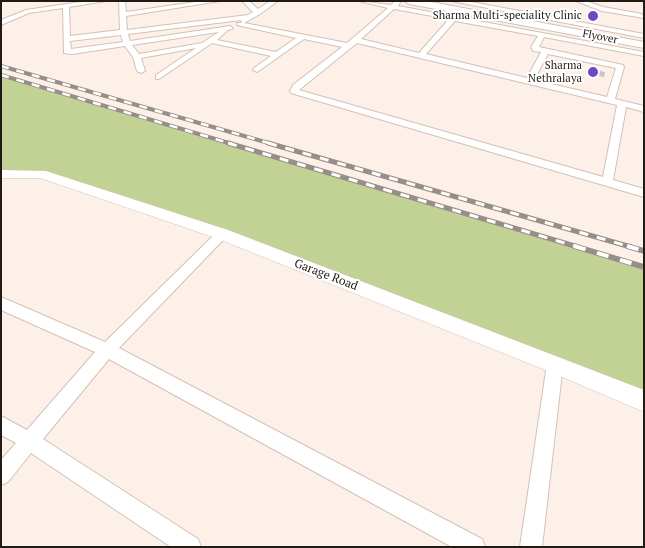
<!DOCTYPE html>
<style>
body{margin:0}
#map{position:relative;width:645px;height:548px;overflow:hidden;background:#fdf0e9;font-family:"PT Serif",serif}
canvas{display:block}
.frame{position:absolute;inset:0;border:2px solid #211a15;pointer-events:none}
</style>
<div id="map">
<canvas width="645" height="548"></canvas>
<div class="frame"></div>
</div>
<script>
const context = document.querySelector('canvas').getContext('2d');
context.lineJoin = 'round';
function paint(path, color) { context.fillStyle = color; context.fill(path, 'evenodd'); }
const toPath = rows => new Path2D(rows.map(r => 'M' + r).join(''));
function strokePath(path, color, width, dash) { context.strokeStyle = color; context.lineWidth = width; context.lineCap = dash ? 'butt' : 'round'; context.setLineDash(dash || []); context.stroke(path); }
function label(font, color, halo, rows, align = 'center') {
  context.font = font + ' "PT Serif",serif'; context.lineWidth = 4; context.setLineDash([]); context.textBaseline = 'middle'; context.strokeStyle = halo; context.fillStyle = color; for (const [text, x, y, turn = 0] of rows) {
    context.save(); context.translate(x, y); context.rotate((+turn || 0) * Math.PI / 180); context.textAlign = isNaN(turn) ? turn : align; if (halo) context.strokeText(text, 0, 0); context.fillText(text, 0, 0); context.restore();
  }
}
paint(toPath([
 [1,76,335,174,644,269,644,401,222,234,41,174,1,177]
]), '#c2d295');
paint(toPath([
 [588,68,605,72,604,77,586,73]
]), '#ccc1d4');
const minor = toPath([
 [87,1,106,1,69,7,70,36,120,30,119,1,125,1,126,12,202,1,220,1,126,16,127,30,248,15,253,12,242,1,249,1,258,9,270,1,278,1,260,14,244,23,347,43,388,8,359,1,391,5,395,1,401,1,398,6,644,52,644,56,544,37,539,47,623,65,624,67,615,99,644,106,644,112,626,107,613,180,644,189,644,197,291,93,290,91,293,85,342,47,304,39,257,72,253,70,254,68,271,56,212,43,159,79,156,79,156,75,196,48,141,58,145,71,141,73,137,71,133,57,125,46,72,54,64,53,63,8,29,13,1,25,1,20,26,10,87,1],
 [394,9,449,19,419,53,361,39,394,9],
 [241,20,242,23,237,23,237,25,296,38,276,52,217,40,228,30,232,29,233,28,230,26,130,41,128,34,241,20],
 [455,21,538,36,531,47,533,51,541,52,527,78,426,54,455,21],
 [219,32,202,43,139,54,132,45,219,32],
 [121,35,123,42,71,49,70,41,121,35],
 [357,43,617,105,603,177,299,90,357,43],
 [548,54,616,68,607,97,534,80,548,54],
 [451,1,466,1,644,34,644,38,451,1],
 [576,1,586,1,603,7,642,14,644,18,602,11,576,1],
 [222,229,226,231,228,234,226,237,119,348,482,539,485,547,452,547,109,359,43,439,198,539,201,547,171,547,31,453,8,482,1,485,1,460,16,443,1,435,1,416,27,430,95,352,1,310,1,297,105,342,218,231,222,229],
 [555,356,561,359,563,364,542,547,520,547,547,364,549,359,555,356]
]);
const major = toPath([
 [1,170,46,171,228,230,644,390,644,412,548,371,216,238,40,178,1,178,1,170]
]);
const highway = toPath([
 [404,1,426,1,644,42,644,48,409,4,404,1]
]);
strokePath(minor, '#d4c1b5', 2);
strokePath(major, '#d4c1b5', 1);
strokePath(highway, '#d4c1b5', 2);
paint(minor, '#fff');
paint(major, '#fff');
paint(highway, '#fff');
const railFar2 = toPath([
 [1,66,272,144],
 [1,75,232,144]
]);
const railFar1 = toPath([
 [228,143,578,247],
 [268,143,631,247]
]);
const rail = toPath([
 [574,246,644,267],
 [627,246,644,251]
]);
strokePath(railFar2, '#988e88', 4);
strokePath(railFar1, '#988e88', 5);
strokePath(rail, '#988e88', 5.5);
strokePath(railFar2, '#fff', 2.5, [8]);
strokePath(railFar1, '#fff', 3, [9]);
strokePath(rail, '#fff', 4, [12]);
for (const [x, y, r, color] of [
 [593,16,6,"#6c49c2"],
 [593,72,6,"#6c49c2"]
]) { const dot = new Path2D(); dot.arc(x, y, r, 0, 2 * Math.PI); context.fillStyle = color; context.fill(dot); strokePath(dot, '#fff', 2); }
label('11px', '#211a15', '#fff', [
 ["Sharma Multi-speciality Clinic",582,16],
 ["Sharma",582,66],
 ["Nethralaya",582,79]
], 'right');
label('11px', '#211a15', '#fff', [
 ["Flyover",600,37,11]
]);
label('12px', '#211a15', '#fff', [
 ["Garage Road",326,275,21]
]);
</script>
